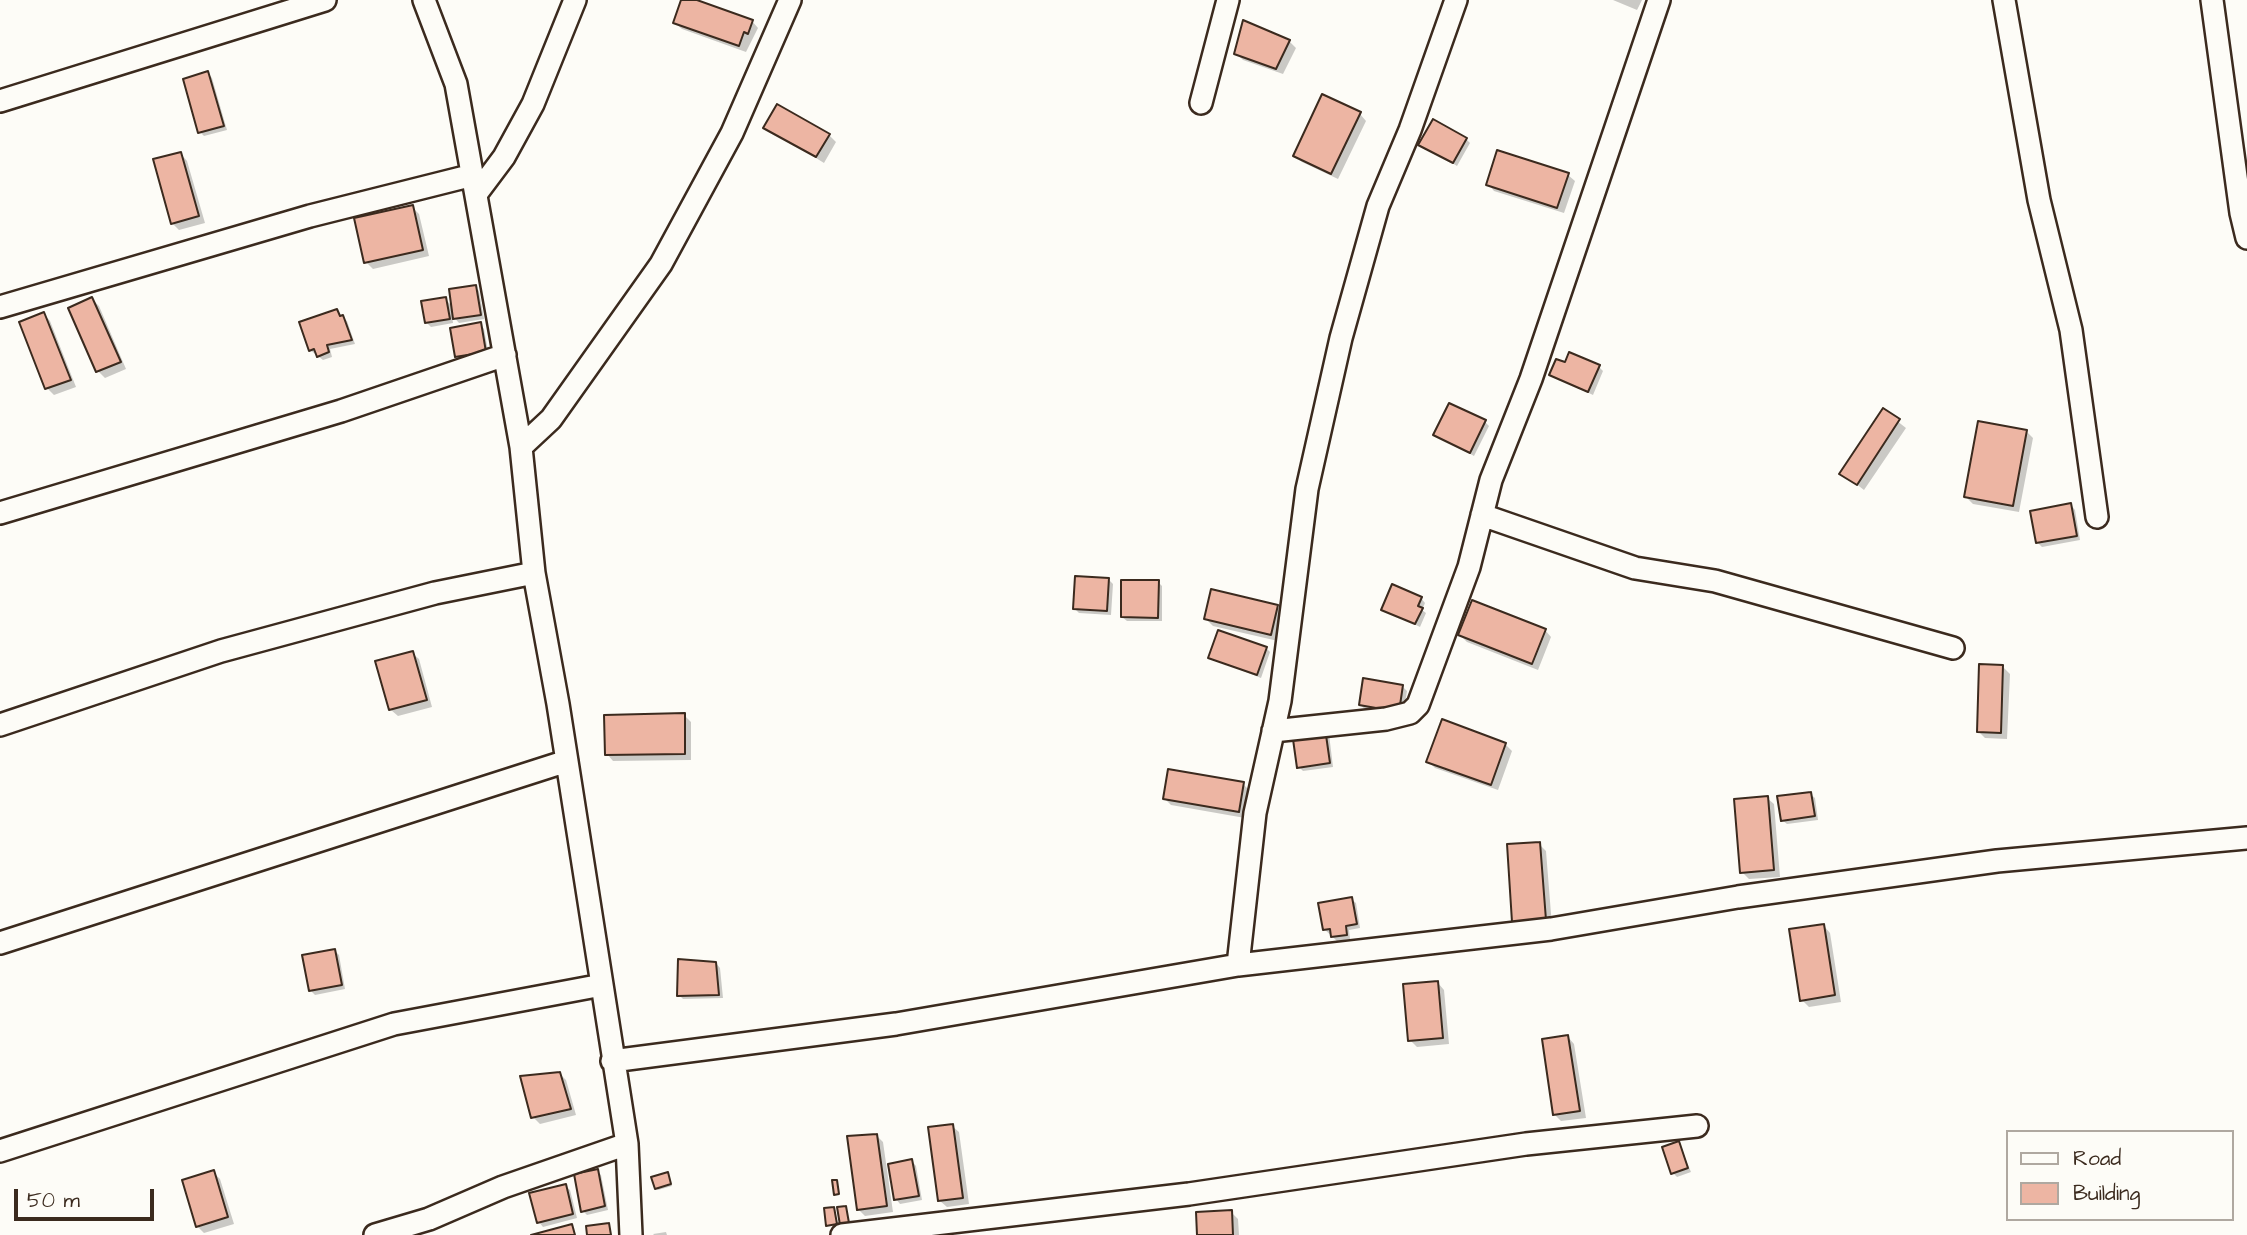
<!DOCTYPE html>
<style>
body{margin:0}
#map{position:relative;width:2247px;height:1235px;overflow:hidden;background:#fdfcf7;font-family:"Architects Daughter",sans-serif}
canvas{display:block}
.legend{position:absolute;left:2006px;top:1130px;width:228px;height:91px;box-sizing:border-box;background:#fdfcf7;border:2px solid #afa8a0;margin:0;padding:9px 12px;list-style:none;font-size:21px;color:#3b2a1e}
.legend li{display:flex;align-items:center;gap:14px;height:35px}
.legend b{width:35px;border:2px solid #afa8a0}
.scale{position:absolute;left:14px;top:1189px;width:140px;height:32px;box-sizing:border-box;border:4px solid #3b2a1e;border-top:0;padding-left:9px;font-size:21px;line-height:24px;white-space:nowrap;color:#3b2a1e;-webkit-text-stroke:5px #fdfcf7;paint-order:stroke}
</style>
<div id="map">
<canvas width="2247" height="1235"></canvas>
<ul class="legend">
<li><b style="height:9px;background:#fdfcf7"></b>Road</li>
<li><b style="height:19px;background:#edb5a3"></b>Building</li>
</ul>
<div class="scale">50 m</div>
</div>
<script>
const context = document.querySelector('canvas').getContext('2d');
context.lineJoin = 'round';
function paint(path, color) { context.fillStyle = color; context.fill(path, 'evenodd'); }
const toPath = rows => new Path2D(rows.map(r => 'M' + r).join(''));
function strokePath(path, color, width, dash) { context.strokeStyle = color; context.lineWidth = width; context.lineCap = dash ? 'butt' : 'round'; context.setLineDash(dash || []); context.stroke(path); }
paint(toPath([
 [683,0,692,0,752,21,758,28,746,52,682,29,675,23],
 [1613,0,1642,0,1637,10],
 [1289,41,1296,48,1283,74,1243,60,1236,53],
 [208,73,212,78,227,130,204,136,200,132],
 [1360,114,1366,121,1338,179,1302,162,1295,156],
 [766,127,829,135,836,142,824,163],
 [1466,139,1470,143,1457,166,1421,144],
 [181,154,187,161,205,223,179,230,172,223],
 [1568,175,1575,181,1564,213,1494,191,1488,184],
 [412,207,419,214,429,256,373,269,366,262],
 [475,287,479,291,484,319,459,323,452,315,453,323,431,327,426,322,445,299,453,307],
 [92,299,99,306,126,369,105,378,98,371],
 [337,311,347,321,355,344,330,349,332,357,323,360,310,350],
 [44,314,50,321,76,387,54,395,47,388,21,323],
 [480,324,484,329,489,356,461,361,457,357],
 [1599,367,1603,371,1593,395,1551,375],
 [1883,410,1906,428,1864,490,1842,473],
 [1485,422,1489,426,1474,456,1435,435],
 [2026,431,2033,438,2019,512,1973,504,1966,497],
 [2071,505,2075,510,2080,540,2042,547,2037,542],
 [1109,580,1113,584,1111,615,1079,613,1074,608],
 [1158,582,1162,586,1162,621,1127,621,1122,617],
 [1421,598,1425,603,1422,610,1426,613,1420,627,1383,609],
 [1277,606,1284,613,1278,641,1213,626,1206,619],
 [1545,630,1551,637,1538,670,1467,642,1460,635],
 [1266,648,1270,652,1261,678,1210,658],
 [412,653,419,659,432,707,398,716,391,710,378,662],
 [2003,667,2010,674,2007,739,1985,738,1978,731],
 [1402,686,1407,691,1403,716,1365,709,1360,705],
 [684,715,691,722,691,760,613,761,607,754],
 [1294,734,1329,734,1333,767,1303,771,1299,767],
 [1505,744,1512,751,1498,790,1435,768,1428,761],
 [1243,784,1250,791,1245,818,1171,805,1164,798],
 [1810,794,1815,798,1818,820,1787,824,1782,820],
 [1767,798,1774,804,1780,877,1749,879,1742,872],
 [1539,844,1546,851,1552,926,1521,928,1514,921],
 [1351,899,1356,903,1360,928,1349,930,1350,939,1337,941,1324,929],
 [1824,926,1830,933,1841,1002,1809,1007,1802,1000],
 [335,951,339,955,345,989,315,995,311,991],
 [716,963,720,968,723,998,683,999,679,995],
 [1438,983,1444,990,1449,1044,1417,1047,1410,1040],
 [1568,1037,1574,1044,1586,1118,1561,1121,1555,1115],
 [559,1073,566,1080,576,1115,540,1124,533,1117],
 [952,1126,959,1132,969,1204,947,1207,940,1201],
 [876,1135,883,1142,893,1212,865,1216,858,1209],
 [1679,1143,1691,1172,1677,1177,1673,1173],
 [912,1161,916,1166,922,1200,900,1204,896,1199],
 [597,1171,601,1175,608,1210,587,1215,583,1211],
 [213,1172,220,1179,234,1224,204,1233,197,1226],
 [669,1176,672,1186,658,1190,656,1188],
 [565,1186,570,1190,577,1218,543,1227,539,1222],
 [1231,1212,1238,1219,1239,1235,1199,1235],
 [666,1232,667,1235,654,1235,653,1234]
]), '#0003');
const building = toPath([
 [681,0,697,0,753,20,748,34,744,32,739,46,673,23,681,0],
 [1243,20,1290,40,1276,69,1234,54,1243,20],
 [208,71,224,126,198,133,183,79,208,71],
 [1322,94,1361,112,1331,174,1293,156,1322,94],
 [777,104,830,134,816,157,763,128,777,104],
 [1433,119,1467,138,1453,163,1418,145,1433,119],
 [1497,150,1569,173,1557,208,1486,185,1497,150],
 [181,152,199,216,171,224,153,159,181,152],
 [413,205,423,250,364,263,354,218,413,205],
 [476,285,481,315,453,319,449,289,476,285],
 [92,297,121,362,96,372,68,308,92,297],
 [446,297,450,319,425,323,421,301,446,297],
 [337,309,340,316,343,315,352,340,327,345,329,352,317,357,314,349,309,351,299,322,337,309],
 [44,312,71,380,45,389,19,322,44,312],
 [481,322,486,352,455,357,450,328,481,322],
 [1569,352,1600,365,1588,392,1549,375,1556,359,1565,362,1569,352],
 [1449,403,1486,420,1470,453,1433,435,1449,403],
 [1883,408,1900,419,1857,485,1839,474,1883,408],
 [1978,421,2027,430,2013,506,1964,497,1978,421],
 [2071,503,2077,536,2036,543,2030,511,2071,503],
 [1075,576,1109,578,1107,611,1073,609,1075,576],
 [1121,580,1159,580,1158,618,1121,617,1121,580],
 [1392,584,1422,597,1418,606,1423,608,1415,624,1381,610,1392,584],
 [1211,589,1278,605,1271,635,1204,619,1211,589],
 [1472,600,1546,629,1532,664,1458,635,1472,600],
 [1218,630,1267,647,1257,675,1208,658,1218,630],
 [413,651,427,700,389,710,375,661,413,651],
 [1979,664,2003,665,2001,733,1977,732,1979,664],
 [1363,678,1403,685,1399,712,1359,705,1363,678],
 [685,713,685,754,605,755,604,715,685,713],
 [1442,719,1506,743,1491,785,1426,762,1442,719],
 [1325,728,1330,763,1297,768,1292,732,1325,728],
 [1168,769,1244,782,1239,812,1163,799,1168,769],
 [1811,792,1815,816,1781,821,1777,796,1811,792],
 [1768,796,1774,870,1740,873,1734,799,1768,796],
 [1540,842,1546,920,1512,922,1507,844,1540,842],
 [1352,897,1357,924,1346,926,1347,935,1331,937,1330,929,1323,930,1318,903,1352,897],
 [1824,924,1835,995,1800,1001,1789,929,1824,924],
 [335,949,342,985,309,991,302,955,335,949],
 [678,959,716,962,719,995,677,996,678,959],
 [1438,981,1443,1038,1408,1041,1403,984,1438,981],
 [1568,1035,1580,1111,1553,1115,1542,1039,1568,1035],
 [560,1072,571,1109,531,1118,520,1076,560,1072],
 [953,1124,963,1198,938,1201,928,1127,953,1124],
 [877,1134,887,1206,857,1210,847,1136,877,1134],
 [1679,1141,1688,1168,1671,1174,1662,1147,1679,1141],
 [912,1159,919,1196,894,1200,888,1164,912,1159],
 [598,1169,605,1206,581,1212,574,1174,598,1169],
 [214,1170,228,1217,196,1227,182,1180,214,1170],
 [668,1172,671,1184,655,1189,651,1177,668,1172],
 [832,1180,837,1180,839,1194,834,1195,832,1180],
 [566,1184,573,1214,537,1223,529,1193,566,1184],
 [846,1206,849,1223,840,1225,837,1207,846,1206],
 [834,1207,837,1224,826,1226,824,1208,834,1207],
 [1232,1210,1233,1235,1197,1235,1196,1212,1232,1210],
 [609,1223,611,1235,587,1235,586,1226,609,1223],
 [572,1224,575,1235,531,1235,572,1224]
]);
paint(building, '#edb5a3');
strokePath(building, '#3b2a1e', 2);
const minor = toPath([
 [424,0,456,84,521,447,534,573,558,704,627,1144,631,1235],
 [2004,0,2039,200,2071,330,2097,517],
 [2212,0,2241,213,2247,238],
 [0,101,325,0],
 [1201,103,1228,0],
 [477,193,504,157,533,104,575,0],
 [0,307,310,216,473,175],
 [521,447,551,419,661,264,732,133,790,0],
 [0,513,341,411,505,355],
 [1482,515,1635,568,1715,581,1953,648],
 [0,725,221,651,435,593,534,573],
 [1273,731,1386,719,1410,713,1418,705,1469,567,1491,480,1531,379,1659,0],
 [0,943,567,761],
 [1238,965,1255,813,1280,701,1307,489,1341,338,1378,206,1410,130,1456,0],
 [612,1061,896,1024,1238,965,1551,929,1738,897,1997,861,2247,838],
 [0,1151,394,1024,602,985],
 [375,1235,429,1219,503,1187,627,1144],
 [842,1235,1189,1194,1526,1144,1697,1126]
]);
strokePath(minor, '#3b2a1e', 26);
strokePath(minor, '#fdfcf7', 21);
</script>
